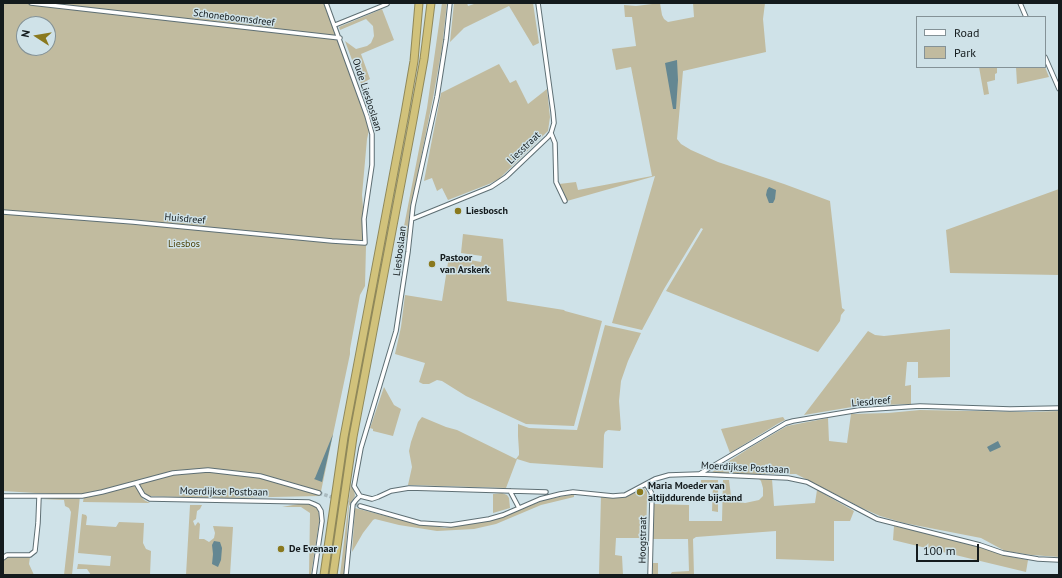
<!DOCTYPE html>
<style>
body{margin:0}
#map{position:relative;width:1062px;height:578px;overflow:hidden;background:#cfe2e8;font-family:"PT Sans",sans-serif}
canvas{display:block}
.frame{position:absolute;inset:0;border:4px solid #141b1d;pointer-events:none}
.legend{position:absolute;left:916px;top:16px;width:130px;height:52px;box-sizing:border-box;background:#cfe2e8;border:1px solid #849297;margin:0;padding:5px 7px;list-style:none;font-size:12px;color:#141b1d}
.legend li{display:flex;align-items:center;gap:8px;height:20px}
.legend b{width:20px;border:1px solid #849297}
.north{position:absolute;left:16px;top:16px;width:40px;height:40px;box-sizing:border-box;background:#cfe2e8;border:1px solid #849297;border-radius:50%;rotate:282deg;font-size:11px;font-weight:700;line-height:16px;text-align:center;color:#141b1d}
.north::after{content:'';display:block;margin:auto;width:14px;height:18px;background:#8a791e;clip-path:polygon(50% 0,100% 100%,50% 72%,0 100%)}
.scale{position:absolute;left:916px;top:544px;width:63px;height:18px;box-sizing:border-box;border:2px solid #141b1d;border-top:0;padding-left:5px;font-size:12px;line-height:14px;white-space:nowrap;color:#141b1d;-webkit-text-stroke:3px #cfe2e8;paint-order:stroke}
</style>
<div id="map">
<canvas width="1062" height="578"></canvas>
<div class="frame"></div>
<ul class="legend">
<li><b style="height:5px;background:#fff"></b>Road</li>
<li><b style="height:11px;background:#c1bb9f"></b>Park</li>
</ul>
<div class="north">N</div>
<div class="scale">100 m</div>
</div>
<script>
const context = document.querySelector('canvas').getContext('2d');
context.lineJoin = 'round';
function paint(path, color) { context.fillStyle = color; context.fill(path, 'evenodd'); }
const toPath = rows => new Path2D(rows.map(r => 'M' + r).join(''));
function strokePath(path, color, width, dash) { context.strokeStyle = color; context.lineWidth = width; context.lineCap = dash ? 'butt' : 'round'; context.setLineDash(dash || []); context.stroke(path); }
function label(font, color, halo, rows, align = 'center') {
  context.font = font + ' "PT Sans",sans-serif'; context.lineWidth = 3; context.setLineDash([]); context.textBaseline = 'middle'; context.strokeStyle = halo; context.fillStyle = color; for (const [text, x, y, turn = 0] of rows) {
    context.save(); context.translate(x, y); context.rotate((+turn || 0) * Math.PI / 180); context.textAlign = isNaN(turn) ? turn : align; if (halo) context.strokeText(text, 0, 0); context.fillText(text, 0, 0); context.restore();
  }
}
paint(toPath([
 [3,3,324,3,371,122,367,139,362,195,366,246,365,286,360,295,350,349,350,354,320,496,226,498,141,496,144,500,150,503,83,502,84,496,3,491],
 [24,24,48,24,48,48,24,48],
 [442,3,447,3,442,48,433,98,409,217,408,235,404,241,403,249,399,252,427,108],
 [454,3,467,3,468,6,477,3,533,3,539,43,533,46,509,6,464,28,450,42],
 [660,3,662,15,664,19,668,22,694,17,693,3,765,3,763,19,766,52,683,71,677,139,681,144,691,150,718,162,784,184,830,201,842,308,845,310,841,315,840,321,818,352,666,291,703,229,701,228,664,289,642,330,612,323,655,176,567,201,559,184,576,182,578,190,652,176,631,67,616,70,612,49,636,46,632,17,625,17,624,5,636,6],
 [382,9,394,40,361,54,370,79,361,84,345,41,356,49,367,46,371,43,374,36,373,26,366,19,340,30,339,27],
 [499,64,510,83,516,80,528,104,547,89,550,117,548,131,499,179,489,184,448,200,442,188,437,191,432,178,424,181,441,93],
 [979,67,997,67,997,73,995,74,995,80,987,82,989,94,984,95],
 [1016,67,1045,67,1049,77,1017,84],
 [1059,189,1059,275,950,273,946,230],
 [463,234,503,239,507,301,564,310,565,311,602,321,574,426,526,424,466,396,442,381,437,380,429,384,423,384,419,382,425,363,395,354,401,327,405,295,442,301,449,256,481,262,482,256,461,253],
 [605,325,641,333,628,361,621,381,619,401,621,429,620,431,608,430,605,432,604,435,603,468,530,463,517,459,506,488,408,485,412,467,409,451,411,442,418,422,422,417,446,427,457,430,516,459,519,455,519,451,518,436,518,424,529,428,577,430],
 [950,329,950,377,918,378,918,362,907,362,905,386,911,385,911,404,858,406,804,415,868,331,875,335,884,336],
 [384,387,394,405,401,409,393,436,373,431,373,429,370,428],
 [920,410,1030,412,1059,411,1059,557,1032,555,1005,551,981,538,904,523,880,516,862,508,796,474,709,474,751,447,787,426,828,418,829,441,847,443,851,414,888,413],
 [783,417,785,420,779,423,730,453,721,429],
 [759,479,772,479,774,506,815,503,817,490,854,511,850,521,834,521,834,561,776,559,776,531,696,537,693,539,694,575,670,575,672,572,689,571,688,539,653,539,654,504,689,505,689,521,722,521,723,480,729,480,731,496,734,500,739,502,745,503,759,500,763,496,763,488,761,481],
 [701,480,718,480,718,512,712,511,713,485,701,483],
 [351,483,354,489,355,496,349,506,344,575,340,575],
 [644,488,647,492,647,498,646,538,616,538,615,555,622,556,623,575,599,575,601,495,632,494],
 [502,493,507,495,509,498,510,508,493,513,493,494],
 [574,494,574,497,541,505,496,524,474,529,437,531,399,525,375,519,373,520,363,533,352,552,355,508,409,522,445,528,489,521,500,518,544,500],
 [80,496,72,575,64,575,71,512,69,508,65,506,64,500,40,499],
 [304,503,313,505,317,508,320,516,311,575,309,575,310,513,301,507,282,507],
 [190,505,202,505,200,509,197,511,196,519,193,521,195,526,198,522,200,524,199,539,204,539,209,542,214,538,215,533,213,526,233,527,230,575,186,575],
 [82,514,86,515,87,517,86,525,116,527,119,522,144,523,143,543,146,549,151,551,150,575,91,575,87,569,77,569,78,564,110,566,111,556,78,553],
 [894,526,960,541,1012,557,1028,560,1026,572,893,540],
 [6,556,30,557,29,564,34,575,3,575,3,561],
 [653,563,658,563,658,575,652,575]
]), '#c1bb9f');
paint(toPath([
 [677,60,678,80,676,109,673,109,665,63],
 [769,187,776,190,775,199,773,203,769,203,766,195,767,190],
 [333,434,322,482,314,479,315,478],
 [998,441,1001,447,990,452,987,447],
 [214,541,220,542,222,548,221,560,218,567,212,564,213,554,212,545]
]), '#648792');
strokePath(toPath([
 [319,493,360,506]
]), '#aababf', 3.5, [3.5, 2]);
const minor = toPath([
 [31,3,340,38],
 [450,3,446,40,437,97,413,206,408,252,396,331,361,448,354,486,360,496,372,499,378,497,391,491,409,488,546,492],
 [1020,3,1026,17],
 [335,25,387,4],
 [1045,57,1059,89],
 [551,133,555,143,556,182,565,201],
 [3,212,133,222,332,241,365,243,364,219,372,165,372,134,367,116,326,3],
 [412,219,491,187,506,177,548,137,551,133,554,123,553,112,538,3],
 [701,473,786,423,793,421,859,410,920,406,1010,409,1059,408],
 [136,483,143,495,150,499,309,502,314,504,318,506,321,511,322,521,314,575],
 [646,484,651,492,652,496,650,575],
 [510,491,519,508],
 [3,496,82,496,102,492,173,473,208,470,260,476,319,493],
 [360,506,420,523,451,525,489,519,503,515,540,499,560,494,573,492,613,496,625,495,655,479,669,475,699,474,788,478,807,482,877,519,980,545,1003,553,1038,559,1059,560],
 [3,558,7,555,30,555,35,551,38,523,39,497],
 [346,575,353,504,356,500,360,496]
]);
const motorway = toPath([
 [324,575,344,437,405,113,414,61,419,3],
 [333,575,353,437,413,120,424,59,431,3]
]);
strokePath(minor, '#5e6f74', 5.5);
strokePath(motorway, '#8f885a', 9);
strokePath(minor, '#fff', 3.5);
strokePath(motorway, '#d1c27b', 7);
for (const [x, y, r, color] of [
 [458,211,4,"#8a791e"],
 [432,264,4,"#8a791e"],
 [640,492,4,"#8a791e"],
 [281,549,4,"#8a791e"]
]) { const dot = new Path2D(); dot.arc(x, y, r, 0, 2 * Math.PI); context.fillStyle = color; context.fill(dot); strokePath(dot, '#cfe2e8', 1.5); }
label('10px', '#141b1d', '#cfe2e8', [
 ["Schoneboomsdreef",234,18,7],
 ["Oude Liesboslaan",367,95,72],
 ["Liesstraat",524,148,-44],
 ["Huisdreef",185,219,5],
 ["Liesboslaan",400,251,-83],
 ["Liesdreef",871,402,-5],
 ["Moerdijkse Postbaan",745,468,3],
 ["Moerdijkse Postbaan",224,492,1],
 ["Hoogstraat",643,540,-89]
]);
label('bold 10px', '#141b1d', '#cfe2e8', [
 ["Liesbosch",466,211],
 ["Pastoor",440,258],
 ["van Arskerk",440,270],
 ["Maria Moeder van",648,486],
 ["altijddurende bijstand",648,498],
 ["De Evenaar",289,549]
], 'left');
label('10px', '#4e430a', '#cfe2e8', [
 ["Liesbos",184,244]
]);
</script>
